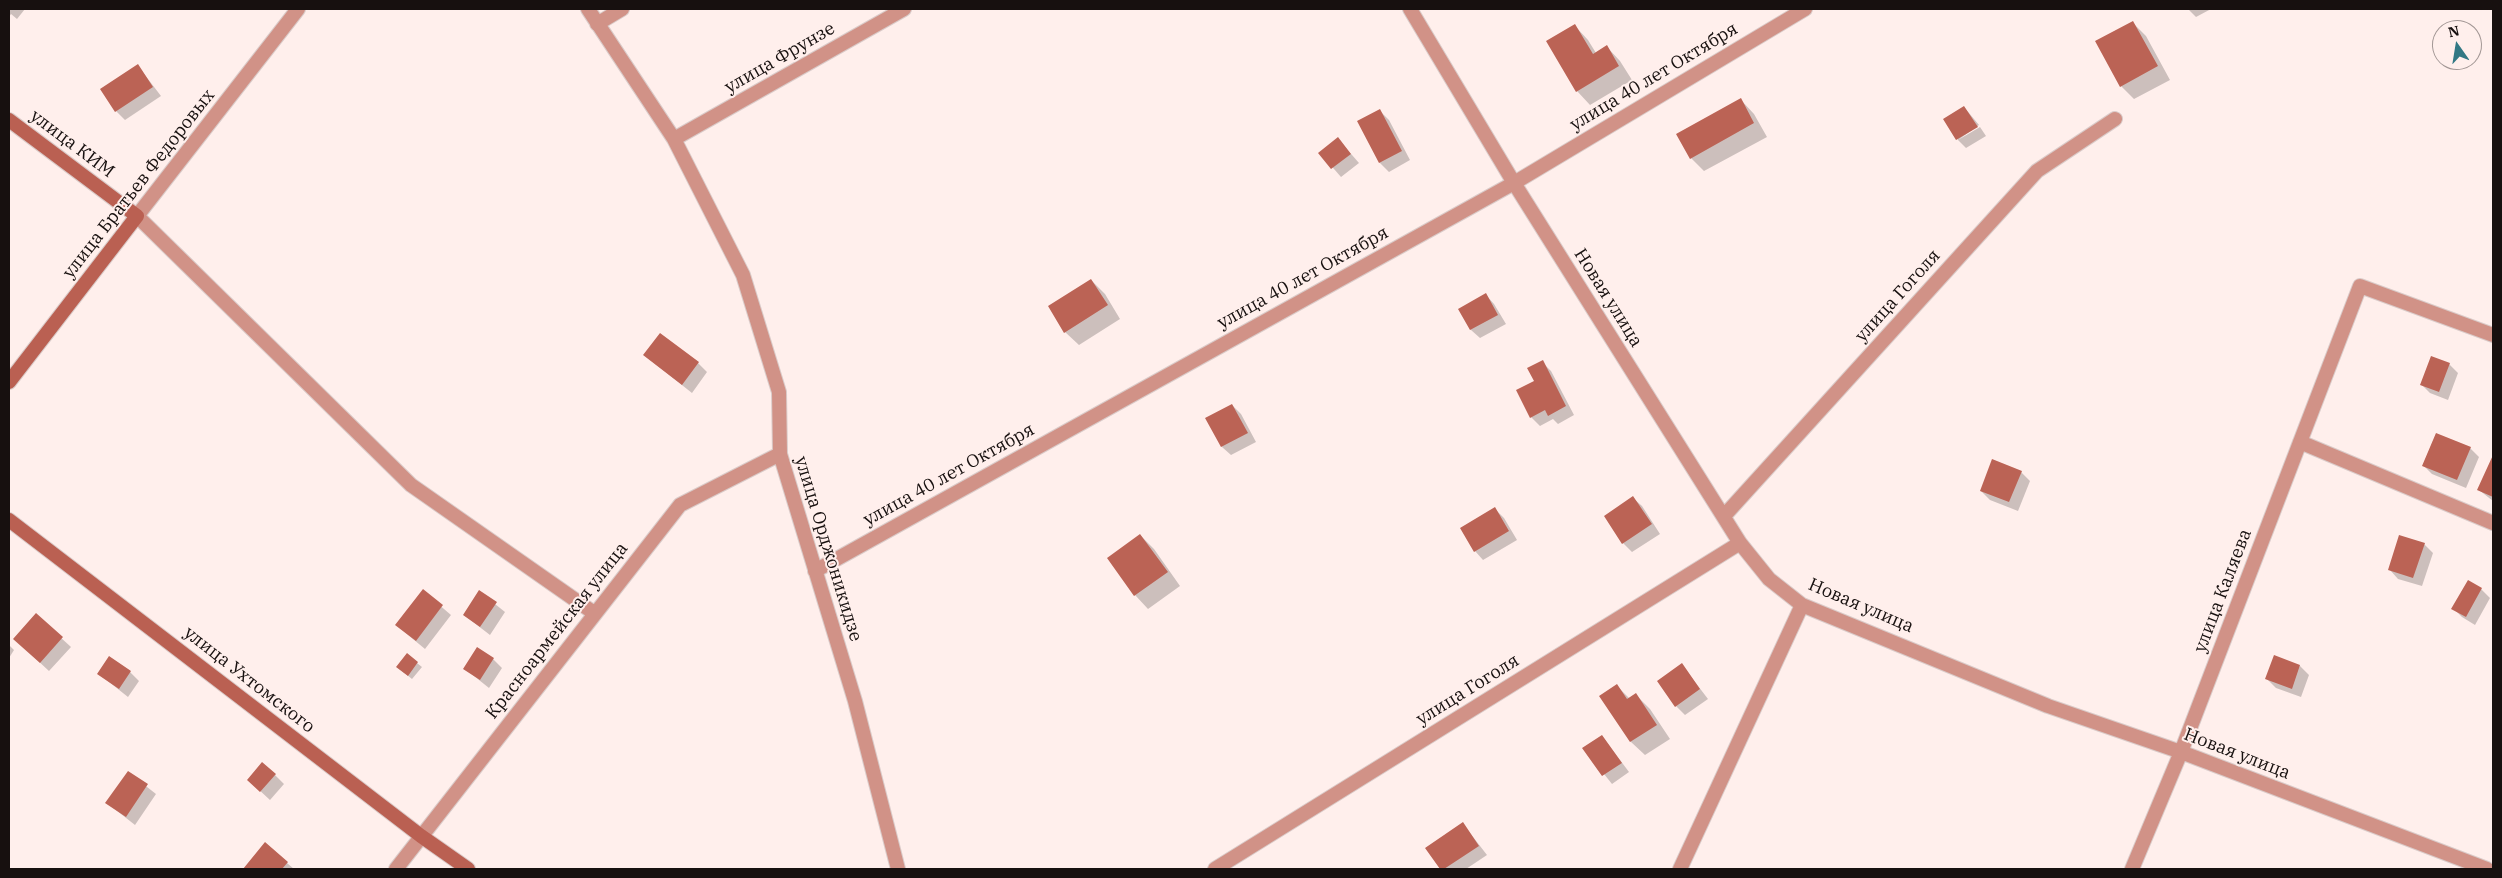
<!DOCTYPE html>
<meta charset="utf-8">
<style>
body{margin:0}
#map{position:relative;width:2502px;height:878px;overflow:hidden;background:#ffefec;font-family:"IBM Plex Serif",serif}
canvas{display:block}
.frame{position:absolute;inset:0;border:10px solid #17100f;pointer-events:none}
.north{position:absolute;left:2432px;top:20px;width:50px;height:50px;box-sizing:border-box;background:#ffefec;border:1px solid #a29694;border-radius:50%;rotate:347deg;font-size:14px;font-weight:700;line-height:20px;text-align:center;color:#17100f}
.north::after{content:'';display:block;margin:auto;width:18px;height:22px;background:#327884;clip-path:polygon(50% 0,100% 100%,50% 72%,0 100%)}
</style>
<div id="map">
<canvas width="2502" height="878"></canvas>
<div class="frame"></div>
<div class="north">N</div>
</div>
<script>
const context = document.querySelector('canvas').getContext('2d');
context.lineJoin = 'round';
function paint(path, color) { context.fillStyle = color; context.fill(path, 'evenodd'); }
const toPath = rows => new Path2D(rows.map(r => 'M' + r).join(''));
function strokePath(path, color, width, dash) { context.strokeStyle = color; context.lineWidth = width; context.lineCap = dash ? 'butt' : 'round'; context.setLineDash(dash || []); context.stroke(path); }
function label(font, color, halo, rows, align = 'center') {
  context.font = font + ' "IBM Plex Serif",serif'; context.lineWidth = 4; context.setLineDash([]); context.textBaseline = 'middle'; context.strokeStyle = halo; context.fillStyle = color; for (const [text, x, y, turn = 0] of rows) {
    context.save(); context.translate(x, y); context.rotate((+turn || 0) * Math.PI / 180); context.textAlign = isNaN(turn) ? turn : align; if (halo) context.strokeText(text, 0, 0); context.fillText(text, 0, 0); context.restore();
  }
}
paint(toPath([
 [9,9,25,9,17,19,11,14,9,17],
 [2188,9,2211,9,2196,17],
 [2133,23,2146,36,2170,80,2134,99,2121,86],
 [1575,26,1588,40,1596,53,1607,47,1620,61,1632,80,1590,105,1577,91],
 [138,66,161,96,125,120,116,111],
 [1741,100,1754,114,1767,137,1704,171,1691,158],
 [1964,107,1979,125,1958,140,1945,119],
 [1380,111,1389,120,1410,160,1389,172,1380,163,1359,122],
 [1980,127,1986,136,1966,148,1958,140],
 [1338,139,1359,163,1341,177,1320,153],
 [1091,280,1105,294,1120,319,1079,345,1065,332],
 [1486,295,1494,304,1506,324,1480,338,1471,330,1460,309],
 [644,355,698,363,707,372,692,393],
 [1542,362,1551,371,1574,415,1558,424,1553,419,1540,426,1531,417,1535,381],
 [2449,364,2458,373,2448,400,2430,393,2421,384],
 [1232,405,1241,414,1256,442,1231,455,1222,447],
 [2436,434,2470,448,2479,457,2466,488,2432,474,2423,465],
 [2493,460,2493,501,2479,490],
 [2021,472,2030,481,2018,511,1990,500,1981,491],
 [1633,498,1642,506,1660,534,1632,552,1623,543],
 [1495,509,1504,518,1517,540,1483,560,1475,551],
 [1140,535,1154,549,1180,586,1148,609,1135,595],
 [2424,544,2433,553,2422,586,2398,579,2390,570],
 [2468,582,2481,589,2490,598,2475,625,2462,617,2453,608],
 [423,591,451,615,425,649,396,625],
 [480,592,505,612,490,635,464,615],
 [36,615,71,647,49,671,23,647],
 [9,645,14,650,9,658],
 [407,655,422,667,412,679,402,671],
 [493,659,502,668,489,688,464,668],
 [1682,665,1708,699,1685,715,1676,706],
 [2300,666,2309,675,2301,697,2276,688,2267,679],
 [130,672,139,681,128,697,99,674],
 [1617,686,1630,699,1636,695,1650,709,1670,739,1645,755,1631,742,1601,696],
 [1602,736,1629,772,1612,784,1584,749],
 [128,772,156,794,135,825,107,803],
 [275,775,284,784,270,800,257,788],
 [1463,824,1487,855,1466,869,1441,869,1427,849],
 [265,844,287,863,294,869,244,869]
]), '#0003');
paint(toPath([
 [2133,21,2158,66,2120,87,2095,41],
 [1575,24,1593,54,1607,45,1619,66,1576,92,1546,41],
 [138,64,153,87,115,112,100,89],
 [1741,98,1754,123,1690,159,1676,134],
 [1964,106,1978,127,1956,140,1943,119],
 [1380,109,1402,151,1379,163,1357,121],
 [1338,137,1351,154,1331,169,1318,153],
 [1091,279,1108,305,1064,333,1048,306],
 [1486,293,1498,315,1470,330,1458,309],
 [660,333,699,362,682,385,643,355],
 [2431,356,2450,363,2439,392,2420,385],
 [1543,360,1566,406,1548,416,1545,410,1530,418,1516,390,1534,381,1527,368],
 [1232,404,1248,433,1221,447,1205,418],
 [2436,433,2471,447,2457,480,2422,466],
 [2493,455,2493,497,2477,490],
 [1992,459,2022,471,2009,502,1980,491],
 [1633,496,1652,524,1622,544,1604,516],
 [1495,507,1509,531,1474,552,1460,528],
 [1140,534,1168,572,1134,596,1107,558],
 [2399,535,2425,543,2413,578,2388,570],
 [2468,580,2482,588,2466,617,2451,609],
 [423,589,443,605,416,641,395,625],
 [479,590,497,602,480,627,463,615],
 [36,613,63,637,40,663,13,639],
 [477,647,494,658,480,680,463,669],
 [407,653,418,662,408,676,396,667],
 [2274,655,2300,665,2292,689,2265,679],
 [109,656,131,671,119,689,97,674],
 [1682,663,1700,689,1675,707,1657,681],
 [1617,684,1627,699,1636,693,1657,725,1630,742,1599,696],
 [1602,735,1622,763,1602,776,1582,748],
 [262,762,276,774,260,792,247,780],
 [128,771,148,784,126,817,105,803],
 [1463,822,1479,846,1444,869,1440,869,1425,848],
 [265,842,288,862,282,869,243,869]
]), '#bb6355');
const minor = toPath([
 [298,9,137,216,411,485,594,613],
 [588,9,674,139,743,275,779,392,780,454,855,701,898,869],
 [1410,9,1514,183,1740,543,1769,579,1802,605,2048,706,2181,752,2487,869],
 [597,24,622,9],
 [674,139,904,9],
 [2300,442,2493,523],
 [1724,516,2037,171,2115,119],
 [815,571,1514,183,1805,9],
 [396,869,680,505,780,454],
 [1215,869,1740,543],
 [1680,869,1802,605],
 [2132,869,2181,752,2360,286,2493,335]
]);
const secondary = toPath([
 [9,120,137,216,9,382],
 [9,520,421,836,468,869]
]);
strokePath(minor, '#dacbc9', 16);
strokePath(secondary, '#dacbc9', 16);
strokePath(minor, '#d19287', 14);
strokePath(secondary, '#ba6052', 14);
label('18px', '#17100f', '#ffefec', [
 ["улица Фрунзе",780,58,-30],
 ["улица 40 лет Октября",1654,77,-31],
 ["улица КИМ",72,144,37],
 ["улица Братьев Федоровых",139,184,-52],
 ["улица 40 лет Октября",1303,278,-29],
 ["улица Гоголя",1898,296,-48],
 ["Новая улица",1608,298,58],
 ["улица 40 лет Октября",949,475,-29],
 ["улица Орджоникидзе",828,549,73],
 ["улица Каляева",2223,591,-69],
 ["Новая улица",1861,606,23],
 ["Красноармейская улица",557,631,-52],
 ["улица Ухтомского",249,680,38],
 ["улица Гоголя",1468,690,-32],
 ["Новая улица",2237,754,21]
]);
</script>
